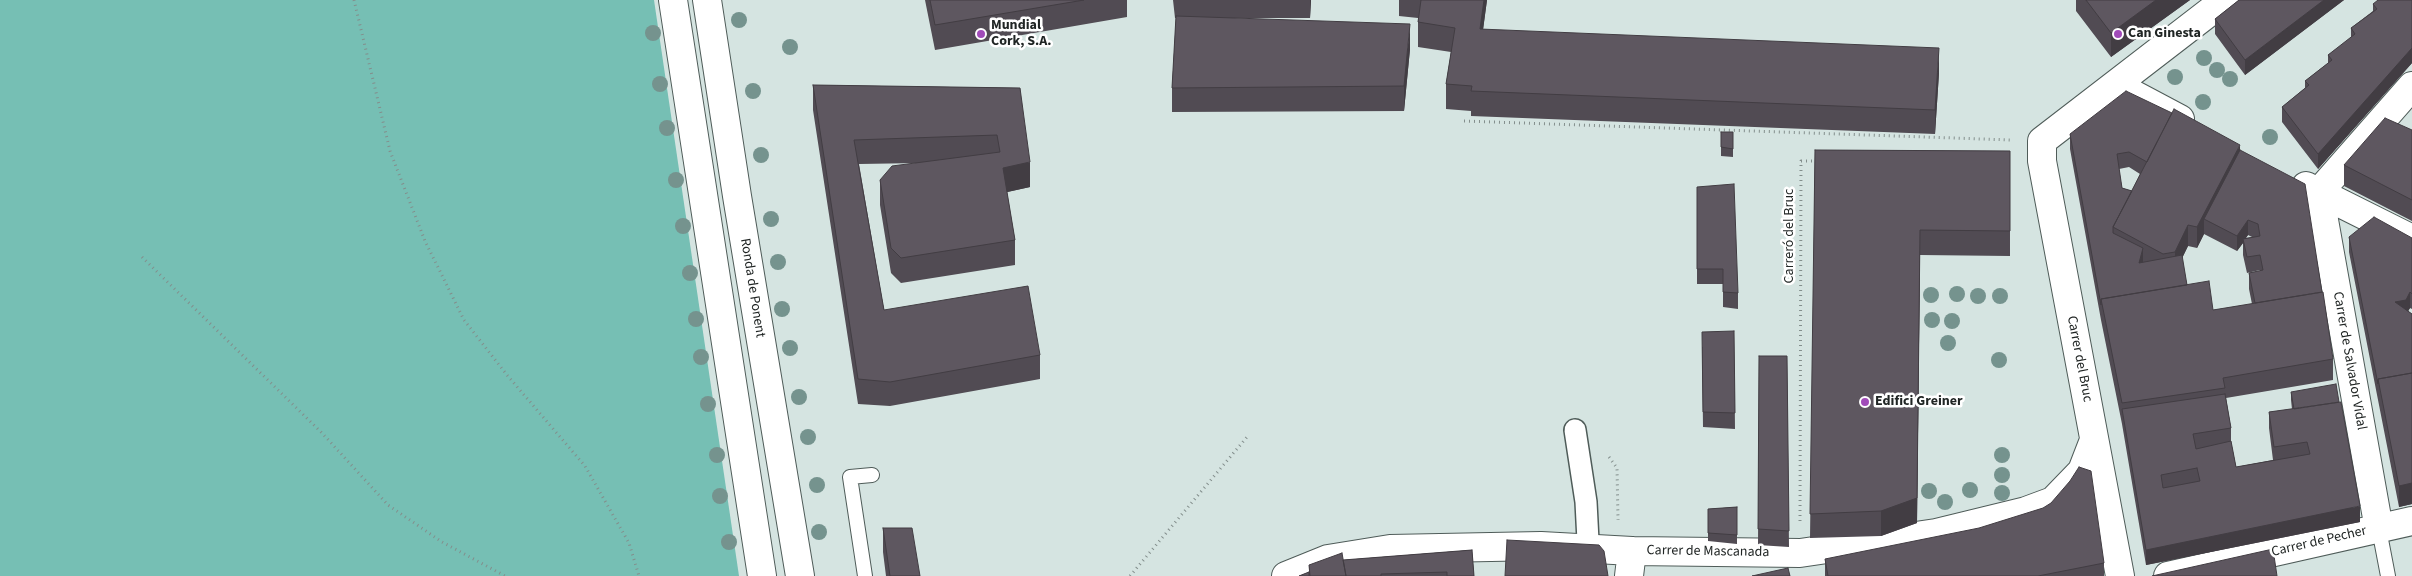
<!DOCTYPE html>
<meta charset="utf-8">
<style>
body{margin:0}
canvas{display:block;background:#d5e4e1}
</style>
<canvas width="2412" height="576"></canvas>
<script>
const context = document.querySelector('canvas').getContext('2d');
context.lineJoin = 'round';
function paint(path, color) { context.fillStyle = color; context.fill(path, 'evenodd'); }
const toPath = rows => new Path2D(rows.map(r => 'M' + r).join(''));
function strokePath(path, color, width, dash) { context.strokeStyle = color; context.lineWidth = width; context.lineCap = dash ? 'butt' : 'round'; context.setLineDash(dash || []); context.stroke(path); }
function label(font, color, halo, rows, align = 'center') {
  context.font = font + ' "Source Sans 3",sans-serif'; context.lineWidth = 5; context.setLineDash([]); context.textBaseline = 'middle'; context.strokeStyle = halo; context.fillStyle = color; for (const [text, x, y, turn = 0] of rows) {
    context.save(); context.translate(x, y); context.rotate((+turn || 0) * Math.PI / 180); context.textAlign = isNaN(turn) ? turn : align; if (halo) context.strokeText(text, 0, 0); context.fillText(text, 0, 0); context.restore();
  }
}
paint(toPath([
 [0,0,654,0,739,576,0,576]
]), '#76bfb4');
const service = toPath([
 [2379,529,2388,576],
 [865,576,850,477,872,475]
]);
const pedestrian = toPath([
 [1575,430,1586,502,1588,541]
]);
const minor = toPath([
 [2116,85,2180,119],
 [2306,186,2412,239],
 [2379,529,2319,192,2412,86],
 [1286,576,1328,559,1390,549,1541,546,1632,551,1800,553,1936,533,2026,511,2053,501,2082,471,2094,440],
 [1629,576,1632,551],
 [2120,576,2042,161,2042,141,2225,0],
 [2168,576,2412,521]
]);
const primary = toPath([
 [673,0,762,576],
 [707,0,737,196,800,576]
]);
strokePath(service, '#4f5c59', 16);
strokePath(pedestrian, '#4f5c59', 24);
strokePath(minor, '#4f5c59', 30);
strokePath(primary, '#4f5c59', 30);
strokePath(toPath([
 [354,0,390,151,425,241,464,320,507,375,585,466,629,543,639,576],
 [1464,121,2011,140],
 [142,257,322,433,388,505,442,542,505,576],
 [1609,457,1617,468,1618,520],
 [1800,521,1801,161,1817,161],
 [1130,576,1247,437]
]), '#838e8c', 3, [1, 4]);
strokePath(service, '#fff', 14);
strokePath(pedestrian, '#fff', 21);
strokePath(minor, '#fff', 28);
strokePath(primary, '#fff', 28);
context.fillStyle = '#75938e';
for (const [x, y] of [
 [739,20],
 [653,33],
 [790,47],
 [2204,58],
 [2217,70],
 [2175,77],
 [2230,79],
 [660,84],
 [753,91],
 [2203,102],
 [667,128],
 [2270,137],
 [761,155],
 [676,180],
 [771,219],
 [683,226],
 [778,262],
 [690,273],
 [1957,294],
 [1931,295],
 [1978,296],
 [2000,296],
 [782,309],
 [696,319],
 [1932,320],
 [1952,321],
 [1948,343],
 [790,348],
 [701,357],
 [1999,360],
 [799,397],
 [708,404],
 [808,437],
 [717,455],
 [2002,455],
 [2002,475],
 [817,485],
 [1970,490],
 [1929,491],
 [2002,493],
 [720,496],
 [1945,502],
 [819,532],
 [729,542]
]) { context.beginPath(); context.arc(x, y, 8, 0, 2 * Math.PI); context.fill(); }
paint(toPath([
 [925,0,1127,0,1127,17,935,50],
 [1173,0,1311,0,1310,18,1231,18,1410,49,1404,111,1172,112,1172,88,1176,18,1175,18],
 [1399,0,1487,0,1483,29,1939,73,1935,134,1471,116,1471,111,1446,109,1446,84,1451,52,1418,47,1418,18,1399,16],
 [2076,0,2190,0,2111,57,2076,11],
 [2239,0,2344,0,2245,75,2215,34,2215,19],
 [2412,0,2412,63,2318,169,2282,122,2282,107,2305,88,2305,81,2328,63,2328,55,2351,38,2351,28,2373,11,2373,4],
 [813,85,1020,88,1030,187,1007,192,1015,240,1015,265,901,283,891,273,880,205,880,180,920,163,859,164,884,310,1040,355,1040,379,890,406,858,404,813,110],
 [2412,130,2412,221,2344,186,2344,165],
 [1721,132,1733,132,1733,157,1721,156],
 [2070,134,2240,150,2333,359,2333,380,2226,398,2231,428,2231,441,2236,467,2273,460,2269,428,2269,412,2292,409,2291,400,2291,392,2360,522,2146,565,2122,424,2101,320,2070,149],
 [2129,167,2140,174,2132,191,2122,188,2119,169],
 [2204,234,2237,251,2243,243,2243,255,2247,273,2260,270,2260,271,2249,273,2249,289,2252,304,2213,310,2187,285,2182,258,2188,246,2197,248],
 [2248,235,2252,237,2246,238],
 [1815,150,2010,151,2010,256,1920,255,1917,523,1881,536,1810,538],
 [1697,187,1738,293,1738,309,1723,307,1723,284,1697,284],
 [2349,237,2412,238,2412,309,2410,308,2408,311,2412,314,2412,504,2399,507,2349,252],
 [1734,331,1735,429,1703,427,1702,347],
 [1759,356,1787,356,1789,547,1758,545],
 [1737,507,1737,544,1708,541,1708,509],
 [883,528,920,576,886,576,883,552],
 [1472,550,1474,576,1299,576,1309,572,1309,565,1343,560],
 [1825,559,2104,563,2104,576,1825,576]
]), '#514b53');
paint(toPath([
 [1310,0,1311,0,1310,18],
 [1484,0,1487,0,1480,53,1480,29],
 [2156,0,2190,0,2111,57,2111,33],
 [2324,0,2344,0,2245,75,2245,60],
 [1410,24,1410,49,1404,111,1404,86],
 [1939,48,1939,73,1935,134,1935,110],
 [2412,48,2412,63,2318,169,2318,154],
 [2240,145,2240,166,2204,219,2204,234,2197,248,2197,227],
 [1030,162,1030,187,1003,193,1003,168],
 [2248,220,2248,235,2243,242,2243,239,2243,243,2237,251,2237,236],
 [2188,225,2188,246,2175,273,2175,252],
 [2143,248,2143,264,2139,263],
 [1920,255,1917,523,1881,536,1881,511],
 [2410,292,2410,308,2406,315,2395,302],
 [2412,483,2412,504,2399,507,2399,486],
 [2360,506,2360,522,2146,565,2146,550]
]), '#423d43');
const building = toPath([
 [930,0,1084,0,935,25,930,0],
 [1421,0,1484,0,1480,29,1939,48,1935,110,1471,91,1472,86,1446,84,1455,28,1418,22,1421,0],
 [2086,0,2156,0,2111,33,2086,0],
 [2239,0,2324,0,2245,60,2215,19,2239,0],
 [2378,0,2412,0,2412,48,2318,154,2282,107,2309,85,2305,81,2332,60,2328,55,2355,34,2351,28,2377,9,2373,4,2378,0],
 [1176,16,1410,24,1404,86,1172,88,1176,16],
 [813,85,1020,88,1030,162,1003,168,1015,240,901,258,891,248,880,180,892,166,1000,152,997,135,854,140,884,310,1028,286,1040,355,890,382,858,379,813,85],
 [2126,91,2172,113,2147,162,2129,152,2117,154,2122,188,2132,191,2113,227,2113,233,2143,248,2139,263,2182,255,2187,285,2101,299,2101,305,2070,134,2126,91],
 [2174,109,2240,145,2197,227,2188,225,2175,252,2163,254,2113,227,2174,109],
 [2385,118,2412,130,2412,200,2344,165,2385,118],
 [1721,132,1733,132,1733,149,1721,147,1721,132],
 [1815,150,2010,151,2010,231,1920,230,1917,498,1881,511,1810,514,1815,150],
 [2240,150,2305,184,2322,292,2255,303,2249,273,2263,270,2260,255,2247,257,2243,239,2260,236,2258,224,2248,220,2237,236,2204,219,2240,150],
 [1734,184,1738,293,1723,292,1723,269,1697,269,1697,187,1734,184],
 [2374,217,2412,238,2412,294,2410,292,2406,300,2395,302,2412,314,2412,373,2378,379,2378,384,2349,237,2374,217],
 [2209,281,2213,310,2323,292,2333,359,2223,378,2225,388,2122,403,2101,299,2209,281],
 [1734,331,1735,413,1703,412,1702,332,1734,331],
 [1759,356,1787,356,1789,531,1758,529,1759,356],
 [2412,373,2412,483,2399,486,2378,379,2412,373],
 [2336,384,2339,402,2294,409,2291,392,2336,384],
 [2225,394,2231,428,2193,434,2196,449,2231,441,2236,467,2310,454,2307,442,2274,447,2269,412,2341,402,2360,506,2146,550,2122,409,2225,394],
 [2197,468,2200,481,2163,488,2161,475,2197,468],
 [2079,467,2091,471,2104,563,2038,576,1828,576,1825,559,1979,528,2043,508,2051,503,2070,481,2079,467],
 [1737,507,1737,535,1708,533,1708,509,1737,507],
 [883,528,912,528,920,576,890,576,883,528],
 [1507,540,1599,545,1604,551,1608,576,1505,576,1507,540],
 [2273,549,2277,576,2152,576,2273,549],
 [1472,550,1474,576,1447,576,1447,572,1381,574,1381,576,1346,576,1343,560,1472,550],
 [1342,553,1346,576,1310,576,1309,565,1342,553],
 [1788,568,1790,576,1752,576,1788,568],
 [1309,572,1309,576,1299,576,1309,572]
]);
paint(building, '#5e5760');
strokePath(building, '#423d43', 1);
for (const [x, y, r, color] of [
 [981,34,5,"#a14bb9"],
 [2118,34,5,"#a14bb9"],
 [1865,402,5,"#a14bb9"]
]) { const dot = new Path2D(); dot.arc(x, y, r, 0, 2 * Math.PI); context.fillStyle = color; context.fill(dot); strokePath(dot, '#fff', 2); }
label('bold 14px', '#202524', '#fff', [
 ["Mundial",991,26],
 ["Cork, S.A.",991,42],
 ["Can Ginesta",2128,34],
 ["Edifici Greiner",1875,402]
], 'left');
label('14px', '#202524', '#fff', [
 ["Carreró del Bruc",1790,236,-90],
 ["Ronda de Ponent",752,288,81],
 ["Carrer del Bruc",2079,359,79],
 ["Carrer de Salvador Vidal",2349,361,80],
 ["Carrer de Pecher",2319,542,-13],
 ["Carrer de Mascanada",1708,552,1]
]);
</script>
